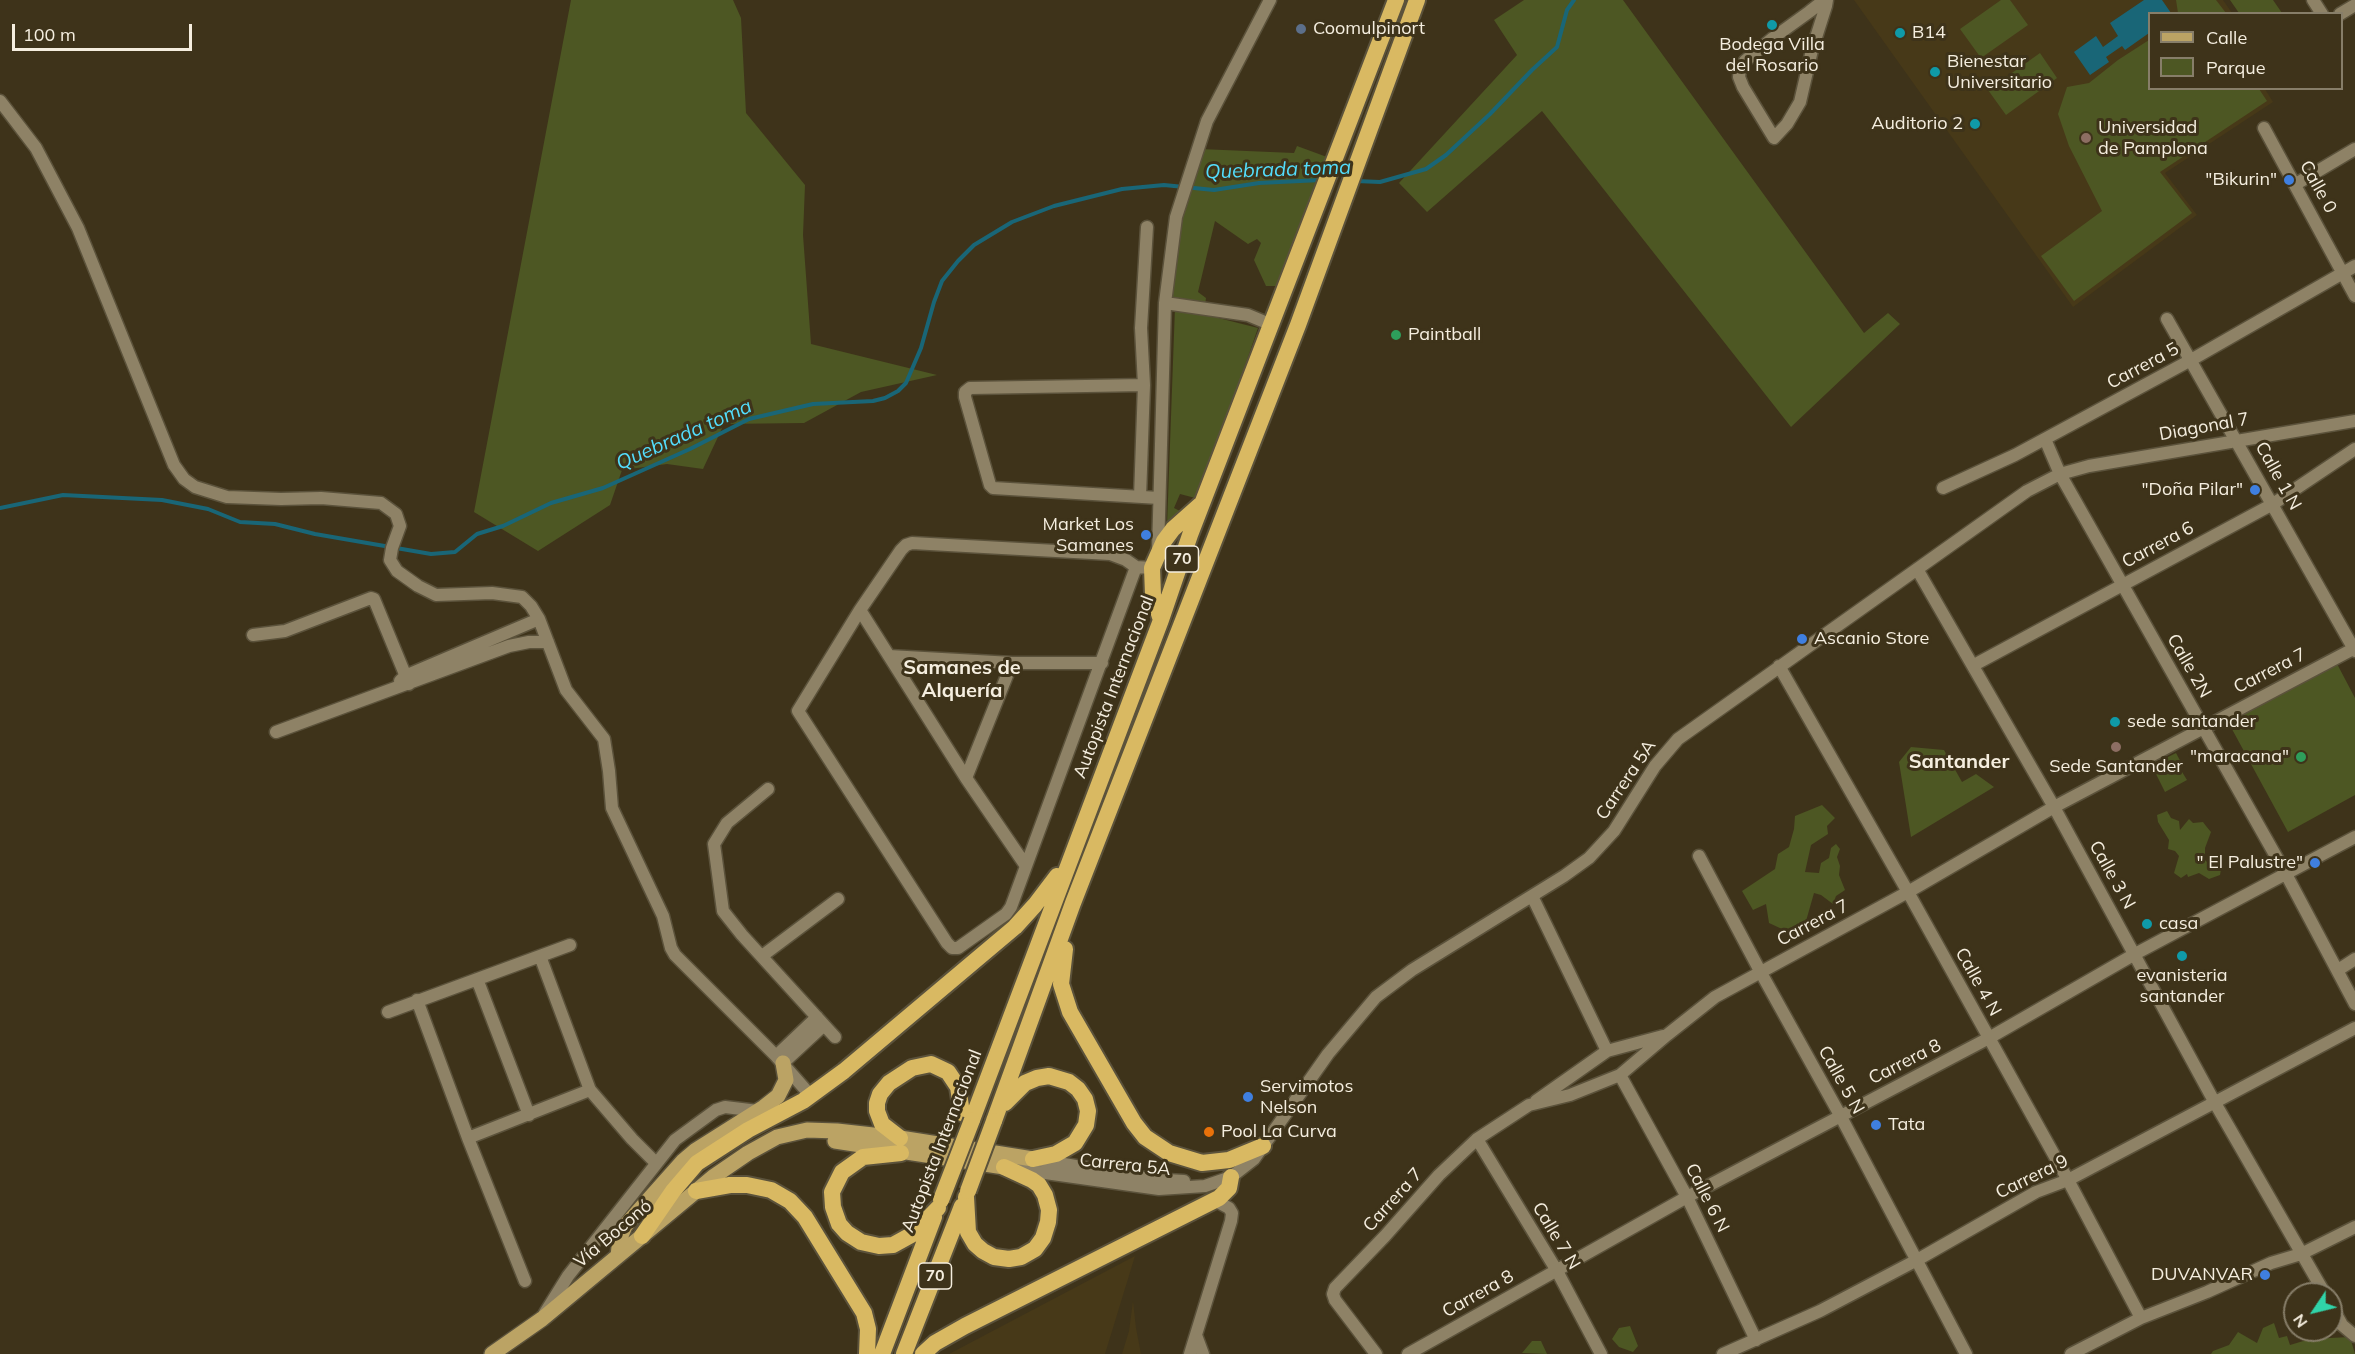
<!DOCTYPE html>
<meta charset="utf-8">
<style>
body{margin:0}
#map{position:relative;width:2355px;height:1354px;overflow:hidden;background:#3e331a;font-family:Mulish,sans-serif}
canvas{display:block}
.legend{position:absolute;left:2148px;top:12px;width:195px;height:78px;box-sizing:border-box;background:#3e331a;border:2px solid #877e69;margin:0;padding:8px 10px;list-style:none;font-size:18px;color:#f5eedf}
.legend li{display:flex;align-items:center;gap:12px;height:30px}
.legend b{width:30px;border:2px solid #877e69}
.north{position:absolute;left:2283px;top:1282px;width:60px;height:60px;box-sizing:border-box;background:#3e331a;border:2px solid #877e69;border-radius:50%;rotate:235deg;font-size:16px;font-weight:700;line-height:24px;text-align:center;color:#f5eedf}
.north::after{content:'';display:block;margin:auto;width:21px;height:27px;background:#30d4a9;clip-path:polygon(50% 0,100% 100%,50% 72%,0 100%)}
.scale{position:absolute;left:12px;top:24px;width:180px;height:27px;box-sizing:border-box;border:3px solid #f5eedf;border-top:0;padding-left:8px;font-size:18px;line-height:21px;white-space:nowrap;color:#f5eedf;-webkit-text-stroke:4px #3e331a;paint-order:stroke}
</style>
<div id="map">
<canvas width="2355" height="1354"></canvas>
<ul class="legend">
<li><b style="height:8px;background:#bba364"></b>Calle</li>
<li><b style="height:16px;background:#4d5723"></b>Parque</li>
</ul>
<div class="north">N</div>
<div class="scale">100 m</div>
</div>
<script>
const context = document.querySelector('canvas').getContext('2d');
context.lineJoin = 'round';
function paint(path, color) { context.fillStyle = color; context.fill(path, 'evenodd'); }
const toPath = rows => new Path2D(rows.map(r => 'M' + r).join(''));
function strokePath(path, color, width, dash) { context.strokeStyle = color; context.lineWidth = width; context.lineCap = dash ? 'butt' : 'round'; context.setLineDash(dash || []); context.stroke(path); }
function label(font, color, halo, rows, align = 'center') {
  context.font = font + ' Mulish,sans-serif'; context.lineWidth = 6; context.setLineDash([]); context.textBaseline = 'middle'; context.strokeStyle = halo; context.fillStyle = color; for (const [text, x, y, turn = 0] of rows) {
    context.save(); context.translate(x, y); context.rotate((+turn || 0) * Math.PI / 180); context.textAlign = isNaN(turn) ? turn : align; if (halo) context.strokeText(text, 0, 0); context.fillText(text, 0, 0); context.restore();
  }
}
paint(toPath([
 [1854,0,2223,0,2232,13,2150,14,2150,88,2265,89,2273,102,2165,173,2197,215,2073,307],
 [1135,1256,1105,1354,949,1354],
 [1133,1301,1136,1328,1141,1354,1122,1354,1129,1331]
]), '#473918');
paint(toPath([
 [571,0,733,0,741,18,746,113,805,185,803,235,811,344,937,375,861,392,804,423,724,424,703,469,667,464,622,470,610,505,538,551,474,512],
 [1524,0,1623,0,1864,333,1888,313,1900,324,1791,427,1542,111,1427,212,1399,183,1517,55,1494,20],
 [2001,0,2010,0,2028,25,1981,58,1960,29],
 [2176,0,2216,0,2226,13,2178,13],
 [2230,0,2273,0,2282,13,2239,13],
 [2149,40,2150,88,2259,89,2267,101,2160,172,2192,213,2074,301,2041,256,2102,211,2069,146,2058,114,2067,87,2089,83,2118,60],
 [2040,53,2057,78,2006,115,1988,90],
 [1297,146,1327,157,1276,286,1266,286,1254,260,1261,243,1257,239,1248,244,1215,221,1198,292,1206,298,1205,306,1168,300,1177,223,1200,149,1294,153],
 [1175,307,1258,328,1199,499,1180,494,1174,508,1186,514,1167,526],
 [2335,660,2355,698,2355,795,2288,832,2227,720],
 [1911,747,1944,750,1962,782,1976,774,1994,787,1911,837,1899,762],
 [2176,753,2183,766,2179,767,2187,780,2165,792,2154,770,2158,762],
 [1822,805,1835,818,1827,826,1828,834,1811,845,1805,872,1819,873,1821,863,1829,858,1831,848,1836,844,1840,849,1837,857,1840,866,1839,875,1845,890,1836,896,1833,904,1821,895,1814,893,1806,921,1798,928,1782,929,1769,923,1766,904,1753,910,1742,891,1775,869,1778,854,1789,847,1794,829,1795,816],
 [2167,811,2171,818,2179,821,2180,830,2189,819,2193,823,2203,822,2206,826,2211,832,2205,848,2205,860,2207,862,2222,864,2220,875,2209,879,2199,873,2188,877,2187,874,2181,878,2174,873,2179,856,2175,851,2168,849,2169,840,2158,822,2157,815],
 [2274,1323,2279,1338,2287,1336,2290,1345,2310,1339,2350,1337,2355,1354,2211,1354,2213,1351,2229,1345,2238,1332,2257,1343,2263,1328],
 [1630,1326,1638,1346,1633,1352,1619,1347,1612,1339,1619,1328],
 [1532,1341,1541,1341,1547,1354,1522,1353]
]), '#4d5723');
paint(toPath([
 [2144,0,2162,0,2171,13,2150,14,2149,33,2125,50,2122,46,2106,57,2109,62,2090,75,2074,52,2096,36,2103,47,2118,36,2110,23]
]), '#196677');
strokePath(toPath([
 [1356,181,1380,182,1426,169,1446,155,1490,114,1532,70,1557,47,1567,10,1574,0],
 [0,508,63,495,162,500,208,509,240,522,275,524,315,534,431,554,455,552,477,534,503,526,551,503,603,488,690,449,749,419,813,404,873,401,885,398,898,391,906,383,921,348,934,302,942,281,958,261,974,245,1012,222,1054,206,1122,189,1164,185,1214,190,1259,183,1321,180]
]), '#196677', 4);
const minor = toPath([
 [2313,0,2322,14],
 [1826,6,1818,5,1809,12,1773,38,1745,61,1740,69,1739,77,1743,87,1774,138,1787,124,1800,102,1812,50,1826,6,1827,0],
 [2340,14,2355,5],
 [0,101,36,148,78,228,174,465,184,479,195,487,227,497,281,499,321,498,381,503,396,514,400,526,392,548,390,560,397,571,418,586,436,595,492,593,522,597,531,606,539,619,566,690,604,739,609,771,612,808,663,916,671,948,675,955,776,1056,811,1096],
 [2264,128,2355,296],
 [2296,184,2355,149],
 [1165,303,1248,315,1272,325],
 [2167,319,2355,651],
 [1144,385,970,388,965,392,965,397,990,485,993,488,1159,498],
 [2045,439,2060,474,2286,874,2355,1004],
 [1943,488,2015,455,2191,360,2355,266],
 [1140,497,1144,385,1141,328,1147,227],
 [1158,551,1165,303,1176,217,1207,121,1270,0],
 [1136,567,1011,907,1006,914,958,948,952,948,947,943,798,711,860,610,901,550,906,545,912,543,1110,554,1126,560,1136,567,1152,568],
 [1917,569,2054,807,2215,1103,2325,1294],
 [860,610,966,778,1026,866],
 [253,635,285,631,371,598,374,599,409,684],
 [889,656,1012,663,1102,663],
 [1974,665,2273,504,2355,449],
 [1779,666,1908,892,2068,1180,2141,1318],
 [400,681,405,676,539,619],
 [276,732,509,646,529,642,548,642],
 [966,778,1012,663],
 [768,789,727,823,714,844,723,911,742,935,835,1037],
 [1699,856,1760,971,1840,1115,1966,1354],
 [1532,896,1607,1051],
 [540,956,590,1090,632,1139,655,1162],
 [762,956,838,899],
 [2338,970,2355,959],
 [477,979,529,1115],
 [417,1000,468,1138,525,1281],
 [388,1012,570,945],
 [776,1056,817,1017],
 [783,1063,824,1025],
 [1620,1075,1687,1197,1756,1340],
 [1536,1101,1607,1051,1663,1036],
 [468,1138,590,1090],
 [1477,1139,1557,1271,1601,1354],
 [1041,1160,1150,1179,1184,1181],
 [1017,1169,1159,1189,1205,1186,1231,1177,1254,1159,1328,1054,1376,997,1412,970,1564,876,1589,858,1614,831,1655,766,1678,739,2027,491,2060,474,2089,466,2355,421],
 [2331,1305,2342,1325,2355,1336],
 [545,1313,568,1276,675,1140,716,1110,725,1107,758,1111],
 [1196,1335,1203,1354],
 [1190,1354,1231,1221,1232,1213,1229,1208,1216,1201],
 [1376,1354,1335,1300,1333,1294,1335,1288,1385,1236,1439,1175,1477,1139,1529,1105,1570,1095,1620,1075,1667,1035,1715,997,1908,892,2054,807,2355,648],
 [1408,1354,1687,1197,1989,1038,2135,954,2355,837],
 [1723,1354,1820,1311,1917,1260,2036,1192,2068,1180,2355,1028],
 [2071,1354,2141,1318,2207,1292,2271,1263,2301,1254,2355,1227]
]);
const major = toPath([
 [835,1141,1004,1167],
 [618,1256,620,1238,625,1226,683,1161,696,1150,764,1107,778,1096,786,1080,783,1063],
 [492,1354,542,1319,713,1177,748,1153,777,1137,807,1130,837,1131,900,1138,1033,1159]
]);
const highway = toPath([
 [1161,620,1153,595,1152,568,1164,541,1173,529,1200,505],
 [1065,949,1061,984,1070,1012,1134,1123,1145,1137,1169,1153,1202,1163,1229,1160,1263,1146],
 [1005,1103,1025,1083,1037,1078,1049,1076,1069,1082,1078,1089,1085,1099,1088,1111,1086,1125,1075,1143,1056,1154,1033,1159],
 [972,1120,1161,620,1190,535,1396,0],
 [994,1121,1073,903,1298,325,1417,0],
 [900,1138,882,1124,877,1111,877,1103,880,1094,889,1083,912,1068,931,1064,948,1072,958,1087,962,1113],
 [901,1153,863,1157,842,1172,832,1192,833,1207,839,1224,847,1233,861,1242,879,1246,893,1245,913,1234,938,1208],
 [696,1191,730,1185,747,1185,771,1190,790,1201,805,1217,864,1313,868,1329,867,1354],
 [966,1197,968,1232,975,1244,983,1251,994,1257,1009,1259,1021,1257,1035,1249,1043,1238,1048,1222,1049,1210,1045,1195,1039,1185,1032,1180,1004,1167],
 [642,1236,673,1191,697,1163,748,1130,803,1101,844,1071,1015,927,1035,905,1057,876],
 [882,1354,934,1217],
 [904,1354,962,1206],
 [923,1354,935,1343,965,1326,1219,1198,1229,1188,1231,1177]
]);
strokePath(minor, '#5b523b', 15);
strokePath(major, '#5b523b', 18);
strokePath(highway, '#5b523b', 20);
strokePath(minor, '#8e8266', 12);
strokePath(major, '#bba364', 15);
strokePath(highway, '#d9b962', 16);
const highwayBridge = toPath([
 [968,1191,994,1121],
 [941,1200,972,1120]
]);
strokePath(highwayBridge, '#5b523b', 20, []);
strokePath(highwayBridge, '#d9b962', 16);
for (const [x, y, r, color] of [
 [1772,25,6,"#0f9aa8"],
 [1301,29,6,"#5c6f8a"],
 [1900,33,6,"#0f9aa8"],
 [1935,72,6,"#0f9aa8"],
 [1975,124,6,"#0f9aa8"],
 [2086,138,6,"#8d6e63"],
 [2289,180,6,"#3f7fe0"],
 [1396,335,6,"#2e9e5b"],
 [2255,490,6,"#3f7fe0"],
 [1146,535,6,"#3f7fe0"],
 [1802,639,6,"#3f7fe0"],
 [2115,722,6,"#0f9aa8"],
 [2116,747,6,"#8d6e63"],
 [2301,757,6,"#2e9e5b"],
 [2315,863,6,"#3f7fe0"],
 [2147,924,6,"#0f9aa8"],
 [2182,956,6,"#0f9aa8"],
 [1248,1097,6,"#3f7fe0"],
 [1876,1125,6,"#3f7fe0"],
 [1209,1132,6,"#e8710a"],
 [2265,1275,6,"#3f7fe0"]
]) { const dot = new Path2D(); dot.arc(x, y, r, 0, 2 * Math.PI); context.fillStyle = color; context.fill(dot); strokePath(dot, '#3e331a', 2); }
for (const [x, y, w] of [
 [1182,559,33],
 [935,1276,33]
]) { const box = new Path2D(); box.roundRect(x - w / 2, y - 13, w, 26, 4.5); context.fillStyle = '#3e331a'; context.fill(box); strokePath(box, '#f5eedf', 1.5); }
label('bold 16px', '#f5eedf', null, [
 ["70",1182,559],
 ["70",935,1276]
]);
label('18px', '#f5eedf', '#3e331a', [
 ["Coomulpinort",1313,29],
 ["B14",1912,33],
 ["Bodega Villa",1772,45,"center"],
 ["del Rosario",1772,66,"center"],
 ["Bienestar",1947,62],
 ["Universitario",1947,83],
 ["Auditorio 2",1963,124,"right"],
 ["Universidad",2098,128],
 ["de Pamplona",2098,149],
 ["\"Bikurin\"",2277,180,"right"],
 ["Paintball",1408,335],
 ["\"Doña Pilar\"",2243,490,"right"],
 ["Market Los",1134,525,"right"],
 ["Samanes",1134,546,"right"],
 ["Ascanio Store",1814,639],
 ["sede santander",2127,722],
 ["\"maracana\"",2289,757,"right"],
 ["Sede Santander",2116,767,"center"],
 ["\" El Palustre\"",2303,863,"right"],
 ["casa",2159,924],
 ["evanisteria",2182,976,"center"],
 ["santander",2182,997,"center"],
 ["Servimotos",1260,1087],
 ["Nelson",1260,1108],
 ["Tata",1888,1125],
 ["Pool La Curva",1221,1132],
 ["DUVANVAR",2253,1275,"right"]
], 'left');
label('18px', '#f5eedf', '#3e331a', [
 ["Calle 0",2318,187,61],
 ["Carrera 5",2143,366,-28],
 ["Diagonal 7",2204,427,-10],
 ["Calle 1 N",2278,476,61],
 ["Carrera 6",2158,545,-28],
 ["Calle 2N",2189,666,60],
 ["Carrera 7",2270,671,-27],
 ["Autopista Internacional",1114,687,-69],
 ["Carrera 5A",1626,780,-56],
 ["Calle 3 N",2112,875,61],
 ["Carrera 7",1813,923,-28],
 ["Calle 4 N",1978,982,61],
 ["Carrera 8",1905,1062,-27],
 ["Calle 5 N",1841,1080,61],
 ["Autopista Internacional",942,1141,-69],
 ["Carrera 5A",1125,1165,6],
 ["Carrera 9",2032,1177,-26],
 ["Calle 6 N",1707,1198,63],
 ["Carrera 7",1393,1200,-48],
 ["Vía Boconó",613,1234,-40],
 ["Calle 7 N",1556,1236,59],
 ["Carrera 8",1478,1294,-29]
]);
label('italic 20px', '#53ddfc', '#3e331a', [
 ["Quebrada toma",1278,170,-2],
 ["Quebrada toma",684,435,-24]
]);
label('bold 20px', '#f5eedf', '#3e331a', [
 ["Samanes de",962,668],
 ["Alquería",962,691],
 ["Santander",1959,762]
]);
</script>
